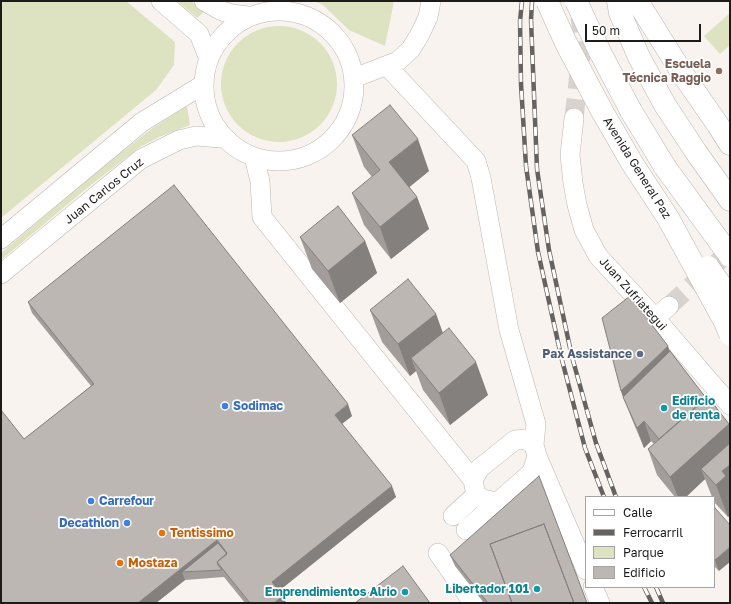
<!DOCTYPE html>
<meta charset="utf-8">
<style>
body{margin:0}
#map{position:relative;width:731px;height:604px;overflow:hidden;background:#f9f3ef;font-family:"Golos Text",sans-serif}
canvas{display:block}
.frame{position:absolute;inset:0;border:2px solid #1d1b1a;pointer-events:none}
.legend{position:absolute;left:585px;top:496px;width:130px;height:92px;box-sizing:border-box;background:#fff;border:1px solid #a5a4a3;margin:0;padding:5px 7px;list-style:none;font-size:12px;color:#1d1b1a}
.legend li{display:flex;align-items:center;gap:8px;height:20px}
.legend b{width:20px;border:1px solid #a5a4a3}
.scale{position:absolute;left:585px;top:24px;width:116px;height:18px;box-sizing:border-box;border:2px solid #1d1b1a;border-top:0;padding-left:5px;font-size:12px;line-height:14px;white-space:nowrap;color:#1d1b1a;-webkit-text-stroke:3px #fff;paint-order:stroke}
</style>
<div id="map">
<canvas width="731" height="604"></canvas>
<div class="frame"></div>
<ul class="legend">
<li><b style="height:5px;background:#fff"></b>Calle</li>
<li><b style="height:5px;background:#666260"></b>Ferrocarril</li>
<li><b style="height:11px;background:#dde2c1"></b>Parque</li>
<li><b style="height:11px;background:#bcb7b3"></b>Edificio</li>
</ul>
<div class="scale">50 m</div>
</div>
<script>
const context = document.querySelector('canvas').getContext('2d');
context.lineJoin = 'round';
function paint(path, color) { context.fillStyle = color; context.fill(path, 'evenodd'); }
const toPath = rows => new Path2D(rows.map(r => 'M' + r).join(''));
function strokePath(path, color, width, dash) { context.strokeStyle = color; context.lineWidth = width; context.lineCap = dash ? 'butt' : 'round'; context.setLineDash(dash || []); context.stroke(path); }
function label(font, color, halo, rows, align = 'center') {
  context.font = font + ' "Golos Text",sans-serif'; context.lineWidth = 3.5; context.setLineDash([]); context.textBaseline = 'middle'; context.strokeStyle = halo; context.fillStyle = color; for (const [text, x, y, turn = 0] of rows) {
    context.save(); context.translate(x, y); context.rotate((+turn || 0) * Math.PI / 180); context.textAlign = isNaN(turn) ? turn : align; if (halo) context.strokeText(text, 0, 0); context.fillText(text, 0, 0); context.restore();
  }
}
paint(toPath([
 [1,1,126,1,175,42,174,65,156,90,1,218],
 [177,1,191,1,204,12,197,18],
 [314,1,394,1,385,46,349,30,323,5],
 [730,13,730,45,720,54,704,36],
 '221 84a58 58 0 1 1 116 0a58 58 0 1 1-116 0Z',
 [187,106,190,125,159,137,140,147,92,184,1,260,1,253,105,165,154,127]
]), '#dde2c1');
strokePath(toPath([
 [574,118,583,37,580,17],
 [669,306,730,251]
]), '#d8d3cf', 19, [19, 10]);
const minor = toPath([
 [161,1,199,34,209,59],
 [204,1,220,10,231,14,248,16],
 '204 86a75 75 0 1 1 150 0a75 75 0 1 1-150 0Z',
 [387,66,476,161,481,178,509,330,536,424,534,445],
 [354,78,398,61,411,49,420,34,428,17,431,1],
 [574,118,570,155,573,183,577,205,584,230,598,256,655,318,730,405],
 [254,157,260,181,262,217,473,480],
 [1,239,142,122,204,84],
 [1,274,141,159,179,140,196,136,220,138],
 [655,318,669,306],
 [537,456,586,570],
 [453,516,476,495],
 [466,530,532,472,537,456,534,445,525,439,515,440,480,468,473,480,476,495,483,499,496,502],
 [438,553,473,603],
 [593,587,600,603]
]);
const highway = toPath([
 [618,1,620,13,639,57,665,105,696,152,730,200],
 [638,1,639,4,684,76,718,125,730,144],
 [631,111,665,167]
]);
strokePath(minor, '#bbb6b2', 20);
strokePath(highway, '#bbb6b2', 23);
strokePath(minor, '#fff', 19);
strokePath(highway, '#fff', 22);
const rail = toPath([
 [522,1,520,21,521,84,526,166,538,252,562,360,585,448,604,497],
 [532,1,531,20,537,169,549,250,572,357,596,443,616,497],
 [644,587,652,603],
 [656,587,663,603]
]);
strokePath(rail, '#666260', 4.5);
strokePath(rail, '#fff', 3, [9]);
const highwayBridge = toPath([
 [547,1,566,43,602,111,632,163,668,218,725,322,730,334],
 [576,1,600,52,631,111],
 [665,167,730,256],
 [708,267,730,298]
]);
strokePath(highwayBridge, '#bbb6b2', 23, []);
strokePath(highwayBridge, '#fff', 22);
paint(toPath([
 [352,135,429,171,409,187,417,197,429,229,391,259,364,225,352,193,372,177,364,167],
 [300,237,365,241,377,273,340,303,312,269],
 [28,302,352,416,342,424,396,497,279,591,283,596,286,603,245,603,224,577,185,580,156,603,1,603,24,439,91,386,32,313],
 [370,310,436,314,443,333,488,395,450,425,423,390,416,371,410,376,382,342],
 [670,351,706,398,730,427,730,515,728,517,714,502,714,497,712,497,705,479,686,497,675,497,657,475,648,449,654,444,651,441,644,448,631,417,621,391],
 [714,509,719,571,714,566],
 [450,555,512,603,484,603,455,566]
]), '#a29d9a');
paint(toPath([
 [418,139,429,171,401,194,389,162],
 [417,197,429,229,391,259,380,227],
 [365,241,377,273,340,303,328,271],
 [436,314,447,346,411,358,416,371,410,376,398,344],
 [668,346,677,371,623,397,621,391],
 [476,362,488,395,450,425,439,393],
 [348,404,352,416,339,426,335,415],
 [644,421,651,441,644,448,637,428],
 [729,424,730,427,730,457,701,469,705,479,686,497,678,497,670,477],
 [730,465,730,515,728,517,716,485,722,471],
 [392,486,396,497,276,593,272,582],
 [217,540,221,551,182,572,185,580,156,603,138,603],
 [730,547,730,562,719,571,715,560],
 [283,596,286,603,274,603]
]), '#84807d');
const building = toPath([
 [390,105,418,139,389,162,417,197,380,227,352,193,380,170,352,135,390,105],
 [174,185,348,404,335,415,392,486,272,582,283,596,274,603,250,603,217,562,227,553,217,540,138,603,1,603,1,410,24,439,94,384,28,302,174,185],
 [338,206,365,241,328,271,300,237,338,206],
 [408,279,436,314,398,344,370,310,408,279],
 [630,296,668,346,621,391,602,318,630,296],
 [449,328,476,362,439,393,411,358,449,328],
 [670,351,706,398,659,439,644,421,637,428,623,397,670,351],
 [708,397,729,424,670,477,648,449,708,397],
 [730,443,730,465,722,471,726,476,716,485,701,469,730,443],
 [539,476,587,603,574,603,544,524,490,544,512,603,488,603,450,555,539,476],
 [715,508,730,525,730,547,715,560,714,559,714,509,715,508],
 [544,524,574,603,512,603,490,544,544,524],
 [218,543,227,554,217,562,218,565,222,570,182,572,218,543],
 [403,566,430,603,355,603,403,566]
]);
paint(building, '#bcb7b3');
strokePath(building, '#84807d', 1);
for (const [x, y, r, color] of [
 [719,71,4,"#8d6e63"],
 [640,354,4,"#5c6f8a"],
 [225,406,4,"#3f7fe0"],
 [664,408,4,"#0f9aa8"],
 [91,501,4,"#3f7fe0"],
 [127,523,4,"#3f7fe0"],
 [162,533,4,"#e8710a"],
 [120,563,4,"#e8710a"],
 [537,589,4,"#0f9aa8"],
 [405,592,4,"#0f9aa8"]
]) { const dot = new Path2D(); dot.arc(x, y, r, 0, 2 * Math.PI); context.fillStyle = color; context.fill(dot); strokePath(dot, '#fff', 1.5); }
label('bold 12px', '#785e54', '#fff', [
 ["Escuela",711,64],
 ["Técnica Raggio",711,78]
], 'right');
label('12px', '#1d1b1a', '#fff', [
 ["Avenida General Paz",637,168,58],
 ["Juan Carlos Cruz",104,191,-39],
 ["Juan Zufriategui",633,294,48]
]);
label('bold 12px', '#4e5e75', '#fff', [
 ["Pax Assistance",632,354]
], 'right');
label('bold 12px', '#0d838f', '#fff', [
 ["Edificio",672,401,"left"],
 ["de renta",672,415,"left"],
 ["Libertador 101",529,589],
 ["Emprendimientos Alrio",397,592]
], 'right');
label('bold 12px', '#366cbe', '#fff', [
 ["Sodimac",233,406],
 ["Carrefour",99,501],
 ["Decathlon",119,523,"right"]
], 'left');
label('bold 12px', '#c56008', '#fff', [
 ["Tentissimo",170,533],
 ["Mostaza",128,563]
], 'left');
</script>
